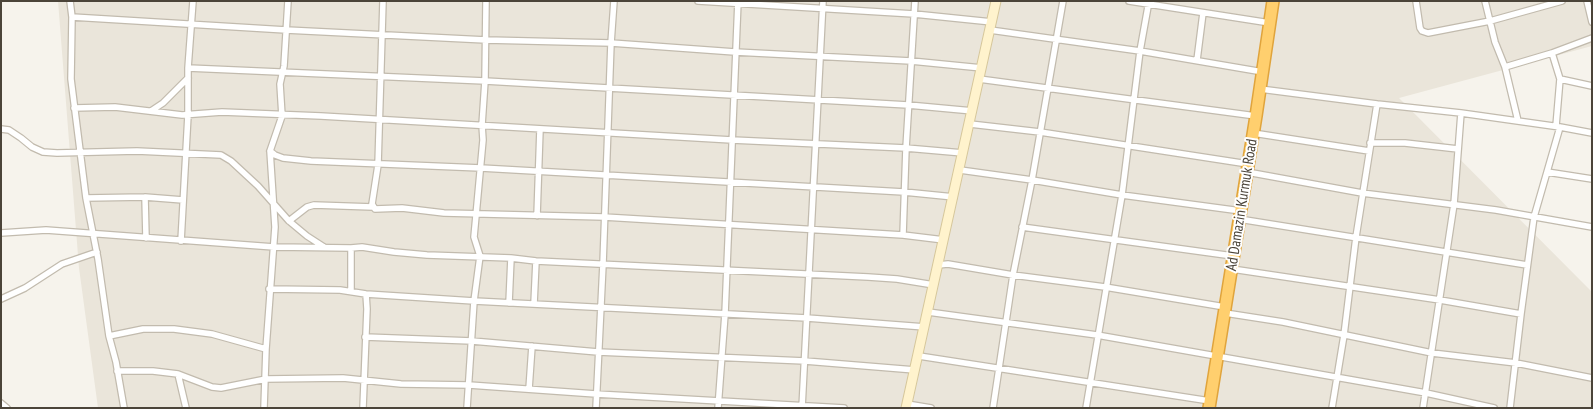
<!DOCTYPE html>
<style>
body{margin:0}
#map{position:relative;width:1593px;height:409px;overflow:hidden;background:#f6f3ec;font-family:"PT Sans Narrow",sans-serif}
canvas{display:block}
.frame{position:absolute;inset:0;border:2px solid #4b4439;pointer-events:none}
</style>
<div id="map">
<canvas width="1593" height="409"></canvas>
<div class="frame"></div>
</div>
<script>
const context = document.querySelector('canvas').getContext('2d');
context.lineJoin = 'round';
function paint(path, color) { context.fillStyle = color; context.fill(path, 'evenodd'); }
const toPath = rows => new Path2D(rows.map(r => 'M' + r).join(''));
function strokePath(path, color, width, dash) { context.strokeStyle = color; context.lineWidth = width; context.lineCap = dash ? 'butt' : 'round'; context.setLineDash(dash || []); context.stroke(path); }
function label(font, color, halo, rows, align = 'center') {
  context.font = font + ' "PT Sans Narrow",sans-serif'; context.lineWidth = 4; context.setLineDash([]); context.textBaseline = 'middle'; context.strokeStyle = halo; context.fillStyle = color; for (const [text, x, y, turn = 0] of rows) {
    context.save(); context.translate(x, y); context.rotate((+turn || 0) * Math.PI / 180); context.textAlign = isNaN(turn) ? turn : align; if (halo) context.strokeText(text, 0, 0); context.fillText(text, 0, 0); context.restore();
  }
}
paint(toPath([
 [58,1,1592,1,1592,46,1399,98,1592,292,1592,408,98,408,79,268]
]), '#eae5da');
const street = toPath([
 [70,1,72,17,71,79,86,198,98,259,109,336,116,362,124,408],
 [383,1,378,165,372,204,375,209,402,208,444,213,604,217,903,235,944,240],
 [698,1,914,14,992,22],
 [1129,1,1270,23],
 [1416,1,1420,28,1422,31,1428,33,1490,21,1562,1],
 [1485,1,1495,42,1505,67,1552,53,1560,79,1556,126],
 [1587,1,1592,22],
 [72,17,286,30,486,40,611,43,735,52,911,61,982,68],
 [990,30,1140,51,1263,72],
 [1552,53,1592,38],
 [1197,60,1203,13],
 [1505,67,1518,121],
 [188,68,485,81,908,105,973,111],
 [979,79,1256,116],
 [1560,79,1592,86],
 [1260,89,1377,104,1461,113,1560,127,1592,133],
 [74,108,115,107,182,115,222,112,321,116,732,140,906,148,963,153],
 [151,111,163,103,188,78],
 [970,124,1040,132,1248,164],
 [1,129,9,130,21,138,32,147,43,152,57,153,137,151,221,155,231,161,258,186,289,221,307,236,324,247],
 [1253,133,1369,151],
 [1370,143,1405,143,1458,149],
 [270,151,275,155,283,158,311,161,481,168,904,192,954,197],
 [960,170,1032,180,1063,1],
 [1247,172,1362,193,1496,210,1592,227],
 [1547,172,1592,179],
 [145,197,146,238],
 [86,198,145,197,183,200],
 [537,216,540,129],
 [1239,219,1527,265],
 [289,221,307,207,314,205,373,207],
 [1022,227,1233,256],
 [1,233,46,230,274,247,351,248,362,247,394,252,427,255,511,258,536,261,868,277,897,279,934,285],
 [903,235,906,148,915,1],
 [181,241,188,115,188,68,193,1],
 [351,248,351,291],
 [938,265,948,264,1013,275,1105,287,1225,307],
 [1232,269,1440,300,1521,314],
 [269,289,340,290,366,294,474,301,807,318,925,327],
 [1,299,25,288,62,264,97,252],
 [509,303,511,258],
 [534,304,536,261],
 [928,312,1097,335,1426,393,1494,408],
 [1225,313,1283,322,1432,353,1516,363,1592,378],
 [109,336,143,329,174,329,212,334,266,349],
 [365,337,472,341,598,352,805,361,915,370],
 [919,356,1210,401],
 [117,371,153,371,178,374,212,387,221,388,266,379,343,378,401,384,469,385,596,394,844,408],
 [178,374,186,408],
 [529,389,532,346],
 [1,403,7,408],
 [907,404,931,408],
 [264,408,266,349,275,227,270,151,282,116,280,84,284,66,288,1],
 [363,408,367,309,366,294],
 [467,408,474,301,480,256,474,237,483,140,482,125,485,81,486,1],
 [596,408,603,264,611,43,614,1],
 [718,408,725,314,738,1],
 [802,408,823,1],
 [993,408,1013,275,1032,180,1122,195,1241,211],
 [1086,408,1122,195,1140,51,1149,1],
 [1332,408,1344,335,1356,237,1377,104],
 [1423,408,1454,204,1461,113],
 [1510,408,1521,314,1534,217,1560,127]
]);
const secondary = toPath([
 [906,408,996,1]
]);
const highway = toPath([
 [1209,408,1256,116,1273,1]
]);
strokePath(street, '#c2bbae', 8);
strokePath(secondary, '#d6c79b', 11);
strokePath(highway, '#e0a43c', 14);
strokePath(street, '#fff', 5.5);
strokePath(secondary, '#fff3cd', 9);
strokePath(highway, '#ffcf6e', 11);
label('15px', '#4b4439', '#fff', [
 ["Ad Damazin Kurmuk Road",1242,205,-81]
]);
</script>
